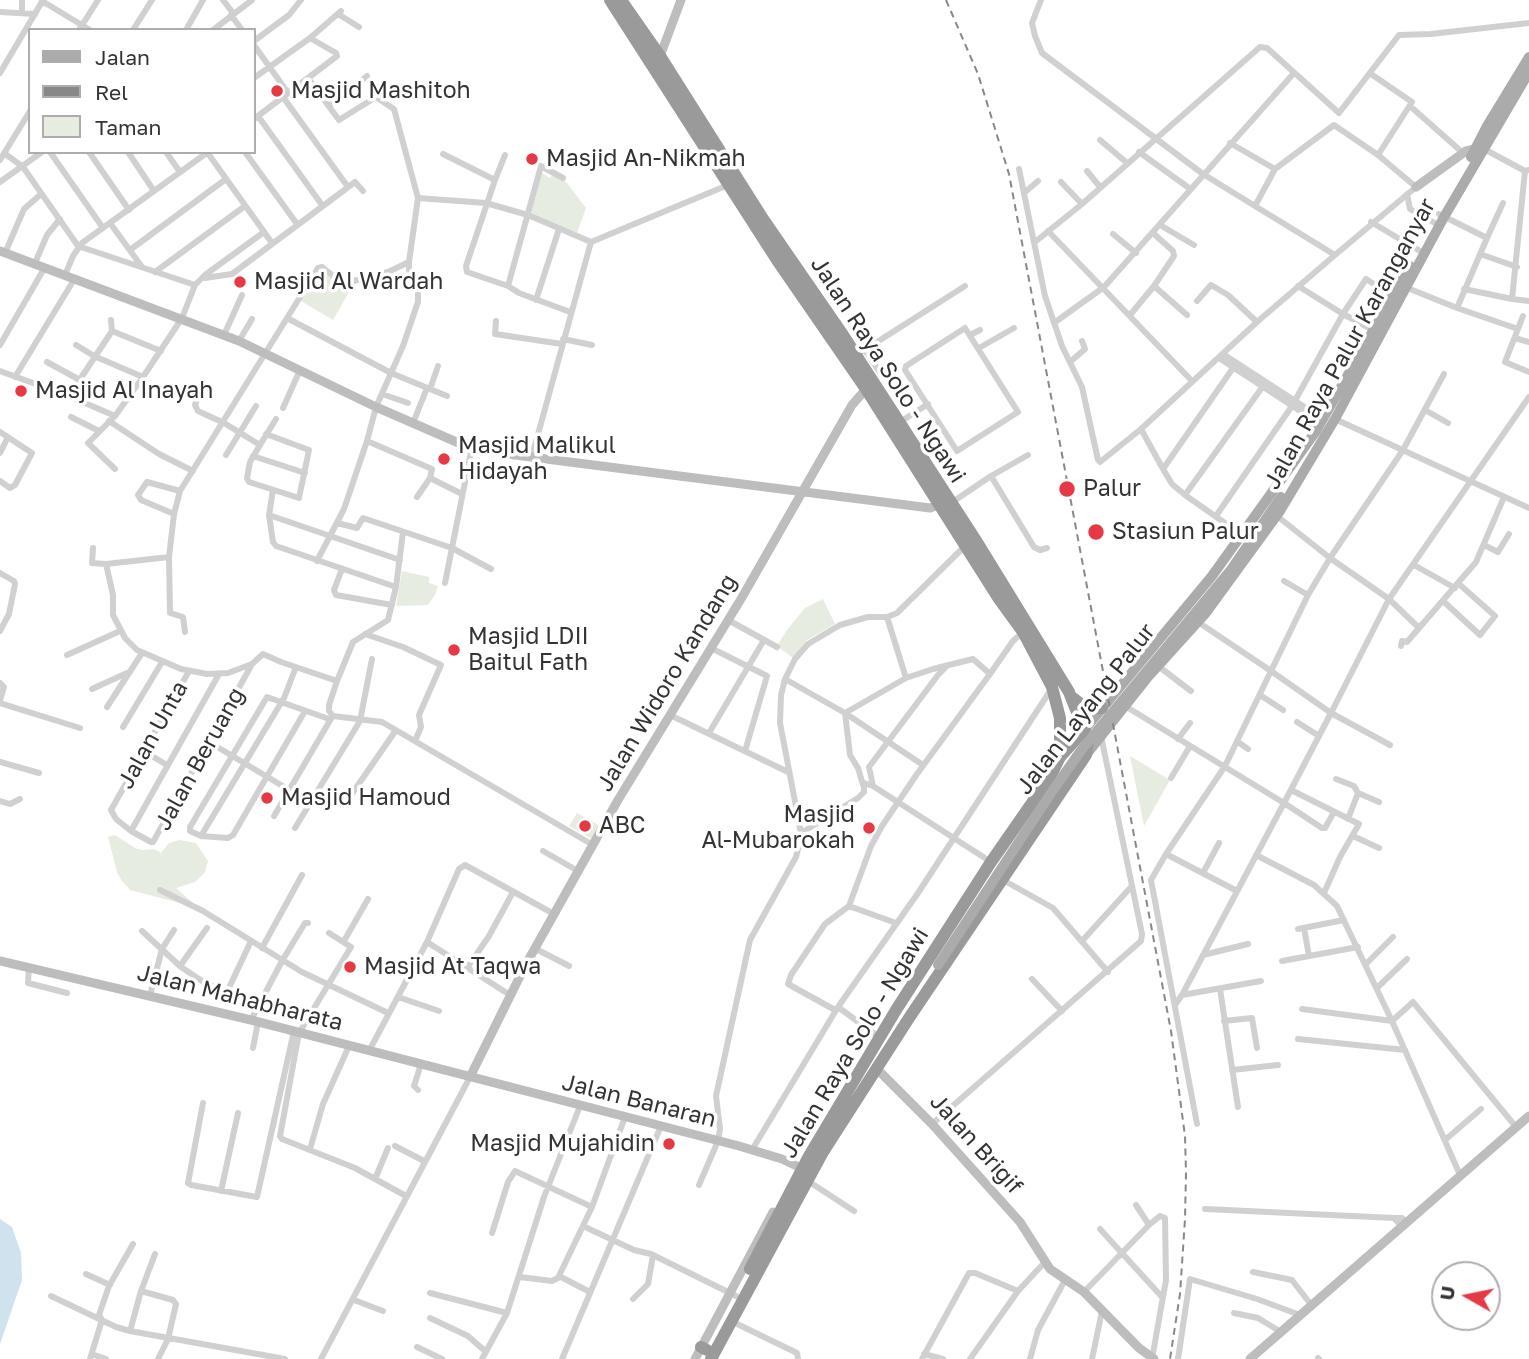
<!DOCTYPE html>
<style>
body{margin:0}
#map{position:relative;width:1529px;height:1359px;overflow:hidden;background:#fff;font-family:"Golos Text",sans-serif}
canvas{display:block}
.legend{position:absolute;left:28px;top:28px;width:228px;height:126px;box-sizing:border-box;background:#fff;border:2px solid #adadad;margin:0;padding:9px 12px;list-style:none;font-size:21px;color:#333}
.legend li{display:flex;align-items:center;gap:14px;height:35px}
.legend b{width:35px;border:2px solid #adadad}
.north{position:absolute;left:1431px;top:1261px;width:70px;height:70px;box-sizing:border-box;background:#fff;border:2px solid #adadad;border-radius:50%;rotate:279deg;font-size:19px;font-weight:700;line-height:28px;text-align:center;color:#333}
.north::after{content:'';display:block;margin:auto;width:24px;height:32px;background:#e63946;clip-path:polygon(50% 0,100% 100%,50% 72%,0 100%)}
</style>
<div id="map">
<canvas width="1529" height="1359"></canvas>
<ul class="legend">
<li><b style="height:9px;background:#ababab"></b>Jalan</li>
<li><b style="height:9px;background:#888"></b>Rel</li>
<li><b style="height:19px;background:#e6ecdf"></b>Taman</li>
</ul>
<div class="north">U</div>
</div>
<script>
const context = document.querySelector('canvas').getContext('2d');
context.lineJoin = 'round';
function paint(path, color) { context.fillStyle = color; context.fill(path, 'evenodd'); }
const toPath = rows => new Path2D(rows.map(r => 'M' + r).join(''));
function strokePath(path, color, width, dash) { context.strokeStyle = color; context.lineWidth = width; context.lineCap = dash ? 'butt' : 'round'; context.setLineDash(dash || []); context.stroke(path); }
function label(font, color, halo, rows, align = 'center') {
  context.font = font + ' "Golos Text",sans-serif'; context.lineWidth = 7; context.setLineDash([]); context.textBaseline = 'middle'; context.strokeStyle = halo; context.fillStyle = color; for (const [text, x, y, turn = 0] of rows) {
    context.save(); context.translate(x, y); context.rotate((+turn || 0) * Math.PI / 180); context.textAlign = isNaN(turn) ? turn : align; if (halo) context.strokeText(text, 0, 0); context.fillText(text, 0, 0); context.restore();
  }
}
paint(toPath([
 [542,173,550,178,553,173,567,183,586,208,577,233,531,214],
 [322,269,338,282,354,283,333,320,301,301],
 [402,571,429,577,429,583,438,586,435,595,428,605,396,606],
 [823,599,835,624,807,640,793,658,777,646,787,630,805,608],
 [1130,756,1170,780,1144,826],
 [577,813,600,826,592,839,569,826],
 [115,835,135,848,142,850,154,849,161,853,169,843,180,840,196,843,208,861,205,872,195,882,176,888,199,908,130,890,122,881,117,872,108,837]
]), '#e6ecdf');
paint(toPath([
 [0,1219,12,1227,21,1253,22,1280,0,1344]
]), '#cfe2ee');
strokePath(toPath([
 [223,0,233,13],
 [1041,0,1032,23,1035,36,1042,53,1203,174,1255,206,1335,255,1416,187,1378,155,1334,125,1275,169,1255,206],
 [42,1,90,30],
 [0,12,35,14],
 [22,13,22,0],
 [338,14,359,27],
 [231,15,242,30],
 [79,30,98,0],
 [133,30,152,0],
 [186,30,203,0],
 [213,30,252,0],
 [254,41,289,15,301,0],
 [254,45,288,93],
 [0,73,43,0],
 [1371,74,1412,102,1378,155],
 [254,78,310,38,341,11],
 [308,78,339,120,376,97,394,109,418,198,409,262,409,270,418,290,418,302,403,346,376,407,367,441,344,509,317,561],
 [283,97,348,187],
 [329,106,367,76],
 [1410,106,1463,153],
 [258,116,322,205],
 [254,119,337,56,336,53,310,38],
 [1100,140,1127,163],
 [1230,143,1275,169],
 [1484,149,1525,171,1529,170],
 [50,152,103,228],
 [89,152,129,210],
 [128,152,154,191],
 [166,152,180,172],
 [207,152,272,243],
 [245,152,297,224],
 [1139,152,1189,188],
 [4,153,23,167,78,246,195,285],
 [443,154,495,180,466,266,467,272,508,286,519,293,570,312],
 [0,160,30,111],
 [1019,169,1045,296,1062,346,1082,387,1098,460,1100,462,1141,429,1257,322,1335,255],
 [1087,171,1100,187],
 [1525,171,1512,299,1529,301],
 [495,180,505,155],
 [0,182,42,152],
 [1061,182,1082,204],
 [1024,193,1038,181],
 [1407,194,1410,209,1440,226],
 [418,198,486,203,528,215,591,242,728,185],
 [1439,214,1487,238,1457,308],
 [1371,222,1425,254],
 [110,223,142,267],
 [1160,225,1194,245],
 [1048,231,1192,381],
 [1113,234,1136,253],
 [1487,238,1503,203],
 [1035,242,1082,204,1260,47,1267,48,1339,113,1399,35,1431,34,1529,23],
 [130,250,226,179],
 [5,253,24,209,41,194],
 [1480,254,1517,267],
 [409,262,388,272,346,283,341,282,322,267,318,268,180,491,174,514,169,557,106,564,113,595,113,615,125,638,137,650,181,669,207,674,228,673,252,664,263,654,281,662,337,681,329,705,329,711,333,716,382,722,593,845],
 [35,263,47,235,60,219],
 [155,272,245,206],
 [65,275,73,256,82,243,208,152],
 [205,278,232,274,355,182,363,191],
 [508,286,541,166,563,178],
 [1154,286,1187,315],
 [1298,286,1343,314,1375,331],
 [1405,287,1457,308,1518,329],
 [1464,289,1512,299],
 [536,300,559,229],
 [1197,301,1211,285,1228,295,1257,322],
 [1130,315,1154,286,1174,256,1173,251,1153,233],
 [1523,316,1505,362,1529,372],
 [287,318,391,373,447,396],
 [496,321,495,334,562,344],
 [1054,323,1104,287,1294,73],
 [965,328,1018,412,957,451,905,370,906,366,965,328],
 [112,331,161,351],
 [224,335,242,295],
 [970,335,980,330],
 [1515,338,1529,342],
 [563,339,592,345],
 [239,341,252,319],
 [0,345,45,267],
 [76,345,94,356,143,377],
 [979,348,1014,328],
 [865,350,881,374,885,372],
 [1223,354,1323,419],
 [855,356,965,286],
 [1219,358,1320,424],
 [47,362,78,379],
 [1070,362,1085,349,1082,341],
 [1233,368,1163,469,1172,484,1185,495,1242,535],
 [0,371,69,396,115,416],
 [15,377,75,278],
 [430,389,438,366],
 [382,394,408,403],
 [69,396,112,331,111,320],
 [197,399,195,405,198,411,224,423,260,445,250,462,247,478,249,482,299,498,309,450,266,434],
 [283,408,300,370],
 [1425,410,1448,423],
 [71,417,99,431],
 [1335,419,1529,508],
 [109,421,159,454,193,471],
 [900,422,928,404],
 [413,423,427,388],
 [1141,429,1163,469],
 [0,432,32,453,15,485,10,488,0,481],
 [367,441,432,469,430,478,417,497],
 [260,445,276,419],
 [0,453,8,437],
 [226,455,256,406],
 [253,456,305,473],
 [532,456,591,242],
 [115,469,88,443,115,416,143,377,182,318,195,285,205,275,264,232],
 [991,476,1034,547,1040,550,1047,548],
 [430,478,462,494],
 [273,490,269,515,273,542,276,546,396,587],
 [1185,495,1266,382],
 [951,503,991,476,1028,455],
 [174,514,141,500,138,495,147,482,180,491],
 [269,515,400,560],
 [1216,516,1292,406,1343,314,1366,279,1395,298],
 [1277,516,1330,558,1389,599,1418,627],
 [337,523,357,528,363,518,452,548,491,569],
 [1484,545,1498,552,1509,534],
 [93,548,92,563,106,564],
 [169,557,170,613,183,617,185,632],
 [1414,565,1455,588],
 [342,569,334,590,336,595,392,605],
 [0,573,14,581,15,584,9,614,0,631],
 [1284,581,1308,595],
 [445,583,472,447],
 [1443,601,1480,635,1495,616,1459,584],
 [887,617,906,678],
 [728,620,777,647],
 [1198,622,1271,671,1308,595,1330,558,1403,450,1444,374],
 [365,634,403,647,441,665,419,715,421,727,415,741],
 [1401,646,1402,641,1407,642,1476,562,1504,497],
 [711,648,767,676,745,751],
 [67,655,120,631],
 [1158,666,1191,691],
 [219,674,131,831,151,842,153,842,251,666],
 [785,679,845,713,850,755,858,768,864,788,864,792,858,798,801,833],
 [337,681,353,642,388,620,396,587,403,532],
 [0,683,4,687,0,700],
 [92,689,127,673],
 [1260,695,1283,710],
 [0,703,80,728],
 [1125,706,1284,803,1182,995],
 [107,707,142,653],
 [305,711,233,835,228,838,201,836,190,831,190,827,267,697,329,719],
 [670,715,788,772],
 [1297,722,1319,736],
 [123,727,162,662],
 [709,733,764,640],
 [1178,739,1190,723],
 [209,742,311,803],
 [1238,742,1248,749],
 [1390,745,1331,713,1389,599,1529,397],
 [145,752,167,765],
 [0,762,39,773],
 [923,765,845,713,906,678,933,669,973,659,990,674,1013,641,1023,632],
 [1171,778,1190,746],
 [1336,779,1354,786,1358,793,1379,802],
 [864,783,873,786,991,862],
 [873,786,869,767,938,675,945,668],
 [1291,790,1359,824,1340,857,1324,893],
 [0,801,10,804,20,799],
 [347,801,396,730],
 [274,816,332,717],
 [1348,819,1358,793],
 [295,828,360,721,372,659],
 [131,831,116,819,111,810,189,671],
 [201,836,284,698,296,667],
 [1353,836,1379,848],
 [543,851,578,871],
 [1166,854,1151,880,1197,1124],
 [1256,855,1314,885,1337,906,1392,1021,1302,1009],
 [1203,873,1219,843],
 [1003,880,1053,908,1108,972],
 [160,890,203,911,302,972,388,1013],
 [1237,891,1166,854,1225,766,1271,671,1331,713,1284,803,1322,828,1325,828,1334,812],
 [849,906,896,923],
 [1304,928,1309,956],
 [1298,929,1344,920],
 [142,931,181,967,205,983,227,992,251,941],
 [329,933,351,947,299,1033,280,1136,282,1139,355,1168,406,1196],
 [344,941,368,899],
 [1082,941,1131,887],
 [427,942,459,869,465,865,554,914],
 [262,948,302,875],
 [536,949,569,966],
 [1203,955,1248,944],
 [1282,961,1358,947],
 [1366,964,1393,937],
 [180,966,207,928],
 [29,967,28,983,67,993],
 [467,968,489,936,513,892],
 [1032,979,1062,1011],
 [1378,987,1407,959],
 [1220,989,1238,1107],
 [150,995,162,949,174,930],
 [398,997,439,1011],
 [1175,1005,1182,995,1261,981],
 [838,1007,880,1038],
 [835,1010,788,984,791,975,825,924,849,906,871,846,882,826,917,774,990,674],
 [251,1020,282,961,305,923,308,923],
 [1224,1021,1252,1018,1257,1048],
 [1298,1039,1405,1050],
 [253,1048,258,1022],
 [369,1051,427,942,510,995],
 [1232,1070,1278,1065],
 [418,1090,414,1086,421,1064],
 [203,1103,188,1183,191,1185,257,1197,294,1031],
 [932,1124,1141,941,1142,934,1101,736],
 [1445,1140,1481,1109],
 [395,1146,424,1161],
 [310,1149,323,1104,349,1046],
 [752,1150,838,1007,918,893,1052,688],
 [1460,1175,1392,1021,1413,1002,1516,1127],
 [375,1179,388,1148],
 [808,1181,854,1211],
 [699,1185,718,1141,720,1129,716,1096,750,940,796,857,799,845,801,833,780,723,781,695,785,679,795,659,808,644,840,625,868,617,887,617,897,613,965,546],
 [221,1191,238,1113],
 [1136,1205,1149,1225],
 [592,1207,625,1117],
 [1205,1209,1394,1218],
 [583,1226,634,1250,651,1254,736,1296],
 [1402,1227,1394,1218,1402,1218,1407,1222],
 [1100,1229,1162,1297],
 [492,1233,508,1182,515,1171,592,1207,558,1278,552,1281,520,1277],
 [1253,1272,1292,1280,1312,1306],
 [86,1274,110,1285],
 [559,1276,590,1292],
 [141,1291,173,1300,176,1304,168,1339,158,1359],
 [1084,1292,1149,1225,1160,1216,1165,1218,1166,1280,1152,1359],
 [430,1293,507,1313],
 [51,1296,116,1327,130,1331,285,1359],
 [633,1299,648,1284,653,1255],
 [354,1300,383,1311],
 [1234,1313,1258,1318,1281,1332],
 [430,1318,468,1336,486,1352],
 [731,1321,797,1353,798,1359],
 [130,1331,141,1291,155,1254],
 [417,1347,442,1359],
 [92,1354,106,1359],
 [924,1354,943,1359],
 [1318,1358,1319,1359],
 [90,1359,102,1320,99,1315,109,1286,133,1244],
 [321,1359,470,1077],
 [482,1359,507,1313,544,1197,580,1106],
 [562,1359,661,1126],
 [922,1359,969,1273,975,1273,1018,1291],
 [970,1359,1018,1291,1044,1263],
 [1030,1359,1038,1330,1065,1280],
 [1092,1359,1102,1311],
 [1178,1359,1190,1279,1257,1299,1300,1315]
]), '#d0d0d0', 6);
strokePath(toPath([
 [659,59,681,0],
 [1416,187,1466,151,1479,148],
 [0,251,239,341,376,407,461,444,515,455,930,508,938,505],
 [0,961,251,1020,739,1146,782,1159,803,1169],
 [876,1068,932,1124,1020,1222,1050,1269,1084,1292,1139,1348,1154,1359],
 [470,1077,525,966,618,800,741,599,852,405,866,389],
 [695,1359,773,1212],
 [1250,1359,1529,1116]
]), '#bdbdbd', 9);
strokePath(toPath([
 [1471,157,1487,126,1529,57],
 [1085,729,1212,576,1316,431,1410,266],
 [1086,755,1148,677,1205,614,1280,511,1335,419,1444,217,1529,72]
]), '#ababab', 10);
strokePath(toPath([
 [610,0,777,260,866,389,999,599,1023,632,1052,687,1060,718,1060,757,1050,777,991,862,896,1010,809,1156,750,1269],
 [621,0,660,56,763,219,843,335,975,539,1069,692,1088,740,1086,755,909,1018,823,1152,711,1359],
 [1073,698,1087,709,1102,708],
 [1060,757,1085,729],
 [701,1347,707,1350]
]), '#9a9a9a', 12);
strokePath(toPath([
 [946,0,978,74,1009,174,1171,1031,1185,1136,1186,1173,1185,1219,1180,1294,1170,1359]
]), '#888', 2, [7, 5]);
strokePath(toPath([
 [938,965,1051,793,1082,749,1230,571,1281,497]
]), '#ababab', 10);
for (const [x, y, r, color] of [
 [277,91,7,"#e63946"],
 [532,159,7,"#e63946"],
 [240,282,7,"#e63946"],
 [21,391,7,"#e63946"],
 [444,459,7,"#e63946"],
 [1067,489,9,"#e63946"],
 [1096,532,9,"#e63946"],
 [454,650,7,"#e63946"],
 [267,798,7,"#e63946"],
 [585,826,7,"#e63946"],
 [869,828,7,"#e63946"],
 [350,967,7,"#e63946"],
 [669,1144,7,"#e63946"]
]) { const dot = new Path2D(); dot.arc(x, y, r, 0, 2 * Math.PI); context.fillStyle = color; context.fill(dot); strokePath(dot, '#fff', 2.5); }
label('23px', '#333', '#fff', [
 ["Masjid Mashitoh",291,91],
 ["Masjid An-Nikmah",546,159],
 ["Masjid Al Wardah",254,282],
 ["Masjid Al Inayah",35,391],
 ["Masjid Malikul",458,446],
 ["Hidayah",458,472],
 ["Palur",1083,489],
 ["Stasiun Palur",1112,532],
 ["Masjid LDII",468,637],
 ["Baitul Fath",468,663],
 ["Masjid Hamoud",281,798],
 ["Masjid",855,815,"right"],
 ["Al-Mubarokah",855,841,"right"],
 ["ABC",599,826],
 ["Masjid At Taqwa",364,967],
 ["Masjid Mujahidin",655,1144,"right"]
], 'left');
label('23px', '#333', '#fff', [
 ["Jalan Raya Palur Karanganyar",1350,344,-61],
 ["Jalan Raya Solo - Ngawi",888,370,57],
 ["Jalan Widoro Kandang",667,683,-59],
 ["Jalan Layang Palur",1086,709,-52],
 ["Jalan Unta",153,735,-61],
 ["Jalan Beruang",200,759,-61],
 ["Jalan Mahabharata",240,998,14],
 ["Jalan Raya Solo - Ngawi",855,1043,-59],
 ["Jalan Banaran",639,1101,14],
 ["Jalan Brigif",976,1144,48]
]);
</script>
